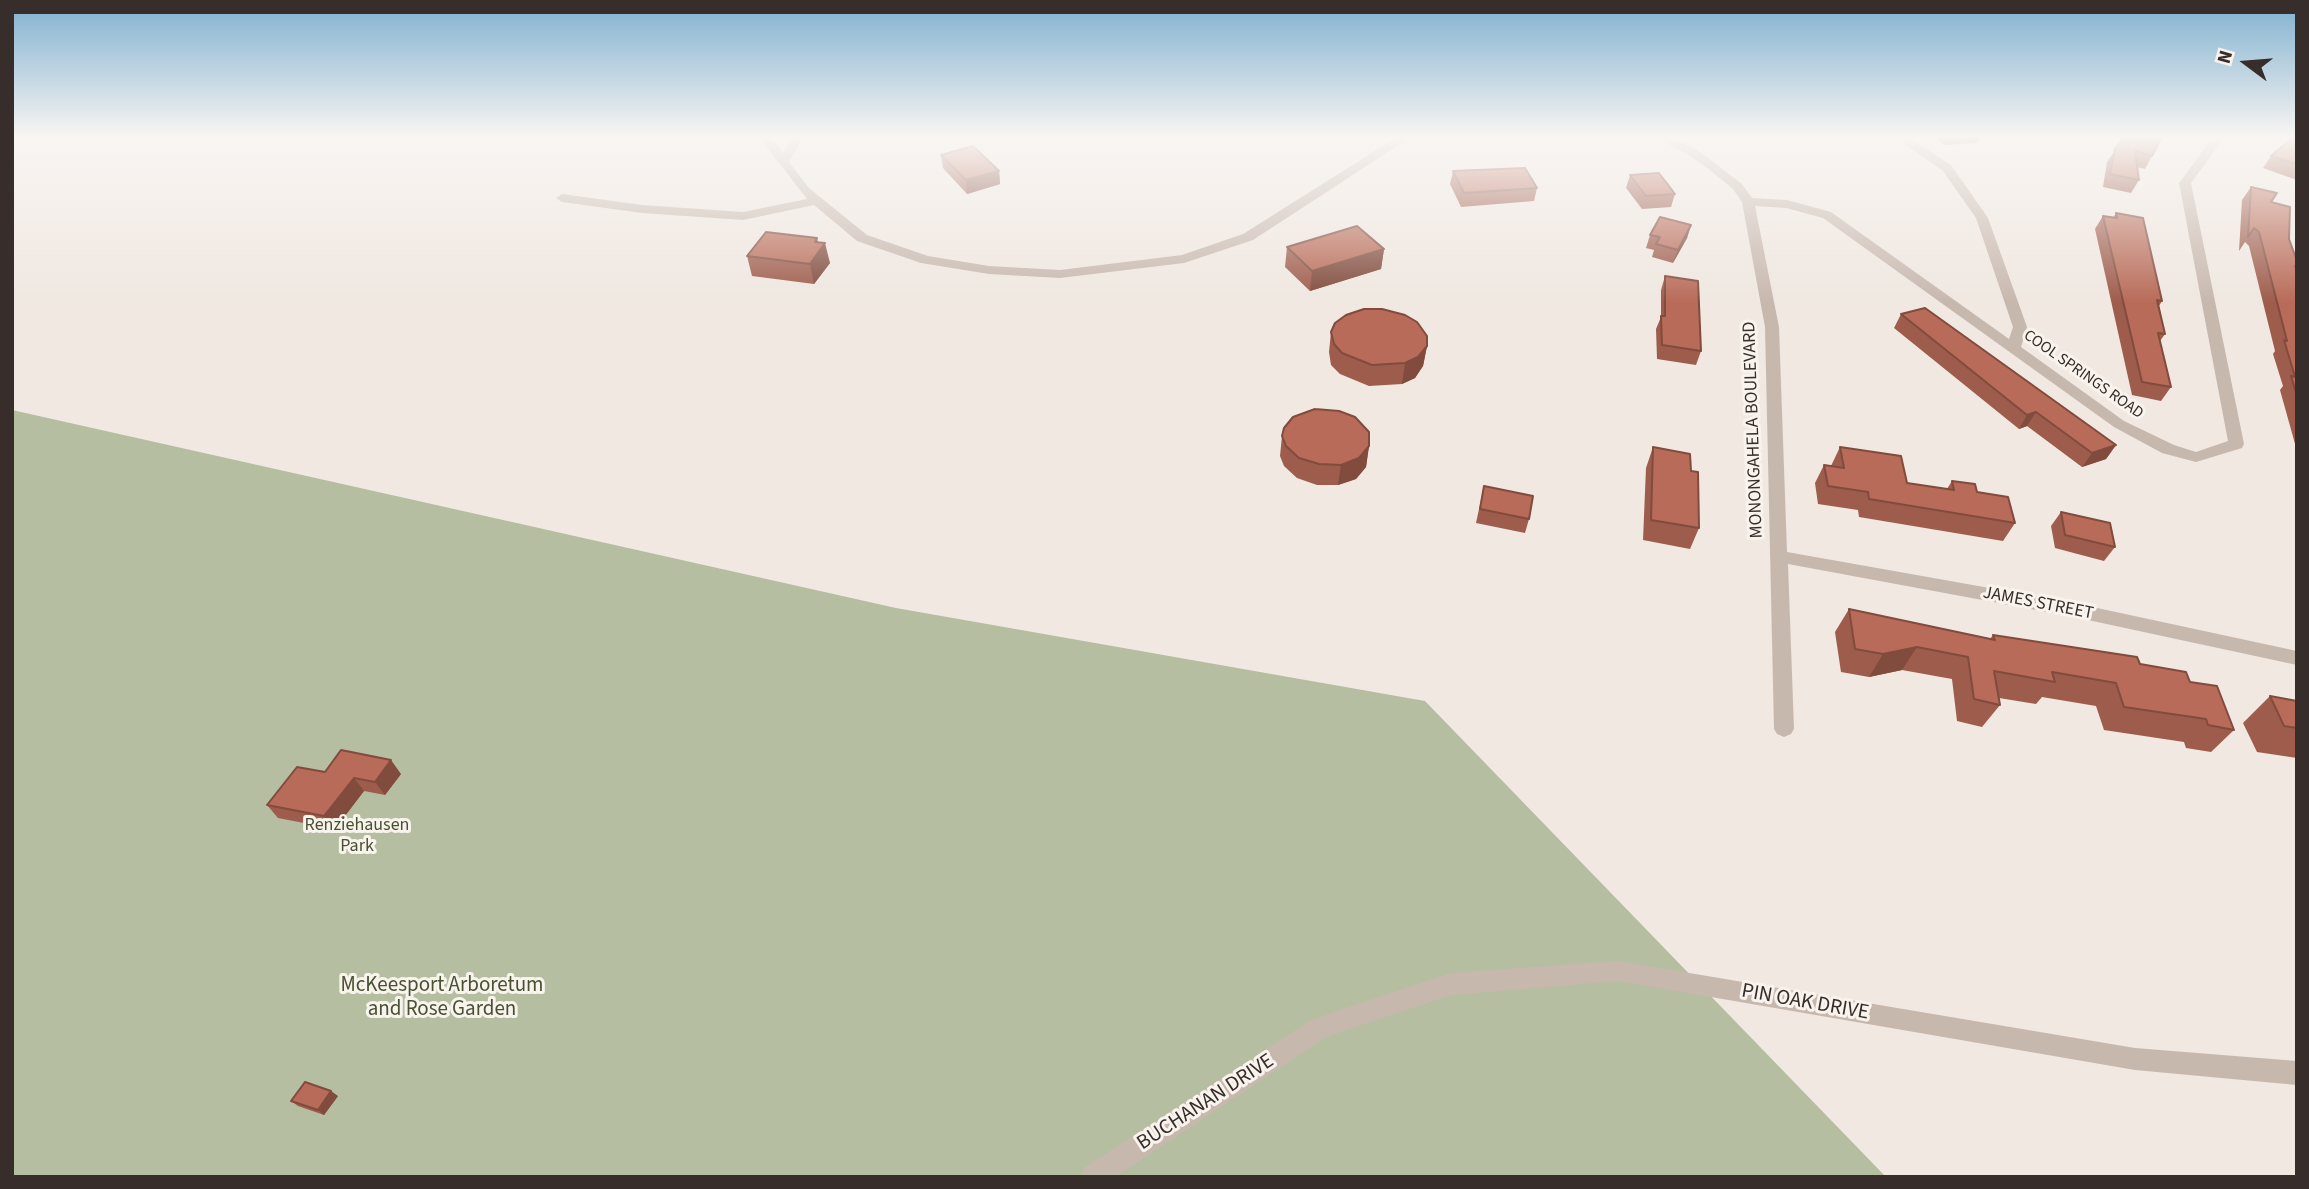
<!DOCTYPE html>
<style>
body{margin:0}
#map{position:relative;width:2309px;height:1189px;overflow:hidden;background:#f0e8e1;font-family:"Source Sans 3",sans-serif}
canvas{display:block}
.frame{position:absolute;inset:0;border:14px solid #372e2b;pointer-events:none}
.north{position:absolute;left:2211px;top:28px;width:70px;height:70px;-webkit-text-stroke:5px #f8f3ed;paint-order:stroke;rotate:286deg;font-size:19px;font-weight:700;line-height:28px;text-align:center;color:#372e2b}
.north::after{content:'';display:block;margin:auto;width:24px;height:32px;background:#372e2b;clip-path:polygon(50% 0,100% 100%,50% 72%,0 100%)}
</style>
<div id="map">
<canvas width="2309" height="1189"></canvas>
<div class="frame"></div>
<div class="north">N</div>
</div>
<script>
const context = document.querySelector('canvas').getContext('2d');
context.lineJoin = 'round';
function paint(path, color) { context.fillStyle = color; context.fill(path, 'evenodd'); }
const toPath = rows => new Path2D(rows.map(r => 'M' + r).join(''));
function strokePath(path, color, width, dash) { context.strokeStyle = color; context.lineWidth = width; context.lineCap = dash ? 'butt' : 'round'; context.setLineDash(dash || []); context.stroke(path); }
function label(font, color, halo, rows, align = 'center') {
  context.font = font + ' "Source Sans 3",sans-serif'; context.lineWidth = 6; context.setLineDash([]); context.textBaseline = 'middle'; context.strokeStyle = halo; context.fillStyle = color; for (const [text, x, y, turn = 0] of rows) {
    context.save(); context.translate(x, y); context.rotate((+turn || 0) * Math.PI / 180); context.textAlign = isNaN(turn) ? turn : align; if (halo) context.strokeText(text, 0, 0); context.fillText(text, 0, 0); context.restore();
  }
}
paint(toPath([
 [12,410,896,608,1425,701,1886,1177,12,1177]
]), '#b6bea2');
paint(toPath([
 [759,137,771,137,783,153,792,137,804,137,789,162,809,188,867,235,928,256,989,266,1060,270,1182,255,1243,234,1397,137,1411,137,1253,240,1184,263,1060,278,989,274,921,263,857,241,814,205,743,220,642,213,562,202,556,198,562,194,642,205,743,212,807,199,759,137],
 [1654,137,1669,137,1695,148,1742,184,1752,198,1787,200,1831,212,2009,339,2013,327,1976,218,1943,171,1894,137,1908,137,1951,165,1988,218,2027,327,2021,347,2124,421,2174,445,2196,452,2228,441,2179,183,2213,137,2225,137,2191,183,2244,444,2242,448,2196,462,2162,453,2114,427,1823,218,1786,208,1755,206,1779,327,1787,552,2074,603,2297,651,2297,665,2074,617,1788,564,1794,729,1791,734,1784,737,1777,734,1774,729,1765,327,1742,202,1733,189,1707,168,1687,154,1654,137],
 [1618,961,2135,1048,2297,1061,2297,1085,2135,1070,1618,981,1451,995,1326,1037,1115,1177,1081,1177,1084,1168,1311,1020,1451,973,1618,961]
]), '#c7b8ae');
paint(toPath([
 [1936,137,1980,137,1977,143,1944,145],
 [2124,137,2152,156,2145,169,2137,167,2139,180,2131,193,2103,187,2107,162],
 [2297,137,2297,180,2263,168,2271,156],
 [941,155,999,171,1000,184,967,194,943,168],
 [1453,171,1537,188,1534,201,1461,207,1450,184],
 [1630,175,1675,194,1671,207,1642,209,1626,188],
 [2251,187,2271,202,2289,239,2297,261,2297,451,2280,390,2283,386,2273,354,2275,351,2249,246,2245,242,2239,251,2242,200],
 [2116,213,2162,301,2159,306,2165,334,2160,341,2171,387,2161,401,2132,395,2095,229,2103,216,2113,218],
 [1691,225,1687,238,1673,263,1652,257,1654,250,1646,248,1650,235],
 [818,242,830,263,814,284,752,276,747,256],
 [1287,247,1384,249,1381,269,1310,291,1285,267],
 [1665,276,1701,351,1696,365,1657,359,1656,329,1661,317,1661,290],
 [1901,314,2116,445,2106,459,2082,467,2027,426,2019,429,1894,328],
 [1331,332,1427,346,1423,366,1415,378,1402,384,1369,386,1340,374,1331,365,1329,352],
 [1282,436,1369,446,1366,467,1356,479,1338,485,1317,485,1297,478,1284,466,1280,456],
 [1653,447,1691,471,1699,528,1690,549,1643,540,1646,468],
 [1840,447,1907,483,1947,489,1952,481,1977,492,2015,523,2003,541,1859,517,1858,510,1818,504,1815,483,1824,465,1831,466],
 [1484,486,1529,519,1525,533,1476,523],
 [2061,512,2115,547,2104,561,2055,548,2051,526],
 [1849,609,1990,639,1993,635,2140,664,2190,682,2234,730,2211,752,2186,748,2184,742,2104,730,2096,706,2042,697,2036,704,1999,698,2000,705,1982,727,1957,721,1952,679,1902,670,1869,677,1841,672,1835,632],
 [2270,696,2297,701,2297,758,2257,752,2243,723],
 [325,772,401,774,385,795,364,791,335,829,278,818,267,805],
 [338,1096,324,1115,298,1106,291,1101]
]), '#9e5c4c');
paint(toPath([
 [999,171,1000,184,967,194,966,180],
 [1691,225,1687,238,1673,263,1678,250],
 [817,238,820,250,825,243,830,263,814,284,810,264,815,242],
 [1384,249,1381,269,1310,291,1312,271],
 [1427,346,1423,366,1415,378,1402,384,1405,363],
 [2036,412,2027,426,2019,429,2027,415],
 [2116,445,2106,459,2082,467,2092,453],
 [1369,446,1366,467,1356,479,1338,485,1341,465],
 [1917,647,1902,670,1869,677,1883,654],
 [391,760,401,774,385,795,375,782],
 [354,778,364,791,335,829,324,816],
 [331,1091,338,1096,324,1115,318,1110]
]), '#814b3e');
const building = toPath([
 [2124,137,2162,137,2152,156,2135,151,2139,180,2110,174,2115,149,2124,137],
 [2293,137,2297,137,2297,164,2271,156,2293,137],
 [973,146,999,171,966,180,941,155,973,146],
 [1525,168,1537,188,1464,193,1453,171,1525,168],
 [1659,173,1675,194,1646,196,1630,175,1659,173],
 [2251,187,2277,193,2271,202,2290,207,2289,239,2297,261,2297,266,2295,266,2297,272,2297,396,2291,376,2295,377,2284,340,2287,341,2259,232,2254,228,2248,237,2251,187],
 [2116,213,2143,218,2162,301,2157,300,2165,334,2158,333,2171,387,2142,382,2103,216,2117,218,2116,213],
 [1660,217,1691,225,1678,250,1656,244,1660,237,1650,235,1660,217],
 [1357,226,1384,249,1312,271,1287,247,1357,226],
 [766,232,817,238,815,242,825,243,810,264,747,256,766,232],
 [1665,276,1698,281,1701,351,1662,345,1661,316,1665,316,1665,276],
 [1925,308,2116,445,2092,453,2036,412,2027,415,1901,314,1925,308],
 [1364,309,1382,309,1405,315,1417,322,1427,336,1427,346,1418,357,1405,363,1372,365,1342,353,1334,344,1331,332,1335,323,1346,315,1364,309],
 [1315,409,1339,411,1355,417,1369,432,1369,446,1359,458,1341,465,1319,464,1299,458,1286,446,1282,436,1284,428,1293,417,1315,409],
 [1653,447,1690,454,1691,471,1698,472,1699,528,1651,520,1653,447],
 [1840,447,1901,456,1907,483,1954,490,1952,481,1975,484,1977,492,2008,497,2015,523,1869,499,1868,492,1828,486,1824,465,1844,468,1840,447],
 [1484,486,1533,496,1529,519,1480,509,1484,486],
 [2061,512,2110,523,2115,547,2065,535,2061,512],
 [1849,609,1995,640,1993,635,2137,657,2140,664,2186,672,2190,682,2217,686,2234,730,2208,725,2206,719,2124,707,2116,683,2052,672,2055,682,1994,671,2000,705,1974,699,1968,657,1917,647,1883,654,1855,649,1849,609],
 [2270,696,2297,701,2297,728,2284,726,2270,696],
 [341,750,391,760,375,782,354,778,324,816,267,805,297,767,325,772,341,750],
 [305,1082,331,1091,318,1110,291,1101,305,1082]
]);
paint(building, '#b86b58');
strokePath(building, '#814b3e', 2);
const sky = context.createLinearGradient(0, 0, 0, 303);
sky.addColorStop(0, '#7fb0cf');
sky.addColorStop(0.45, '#f8f5f2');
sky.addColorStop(1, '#f8f5f200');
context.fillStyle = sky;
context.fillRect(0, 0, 2309, 303);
label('16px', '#372e2b', '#f8f3ed', [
 ["COOL SPRINGS ROAD",2083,375,35]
]);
label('18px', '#372e2b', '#f8f3ed', [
 ["MONONGAHELA BOULEVARD",1754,430,-92],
 ["JAMES STREET",2038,604,11]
]);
label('18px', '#485232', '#f8f3ed', [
 ["Renziehausen",357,826],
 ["Park",357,847]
]);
label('21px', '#485232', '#f8f3ed', [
 ["McKeesport Arboretum",442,986],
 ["and Rose Garden",442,1010]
]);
label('21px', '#372e2b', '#f8f3ed', [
 ["PIN OAK DRIVE",1805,1003,10],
 ["BUCHANAN DRIVE",1206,1103,-33]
]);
</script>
